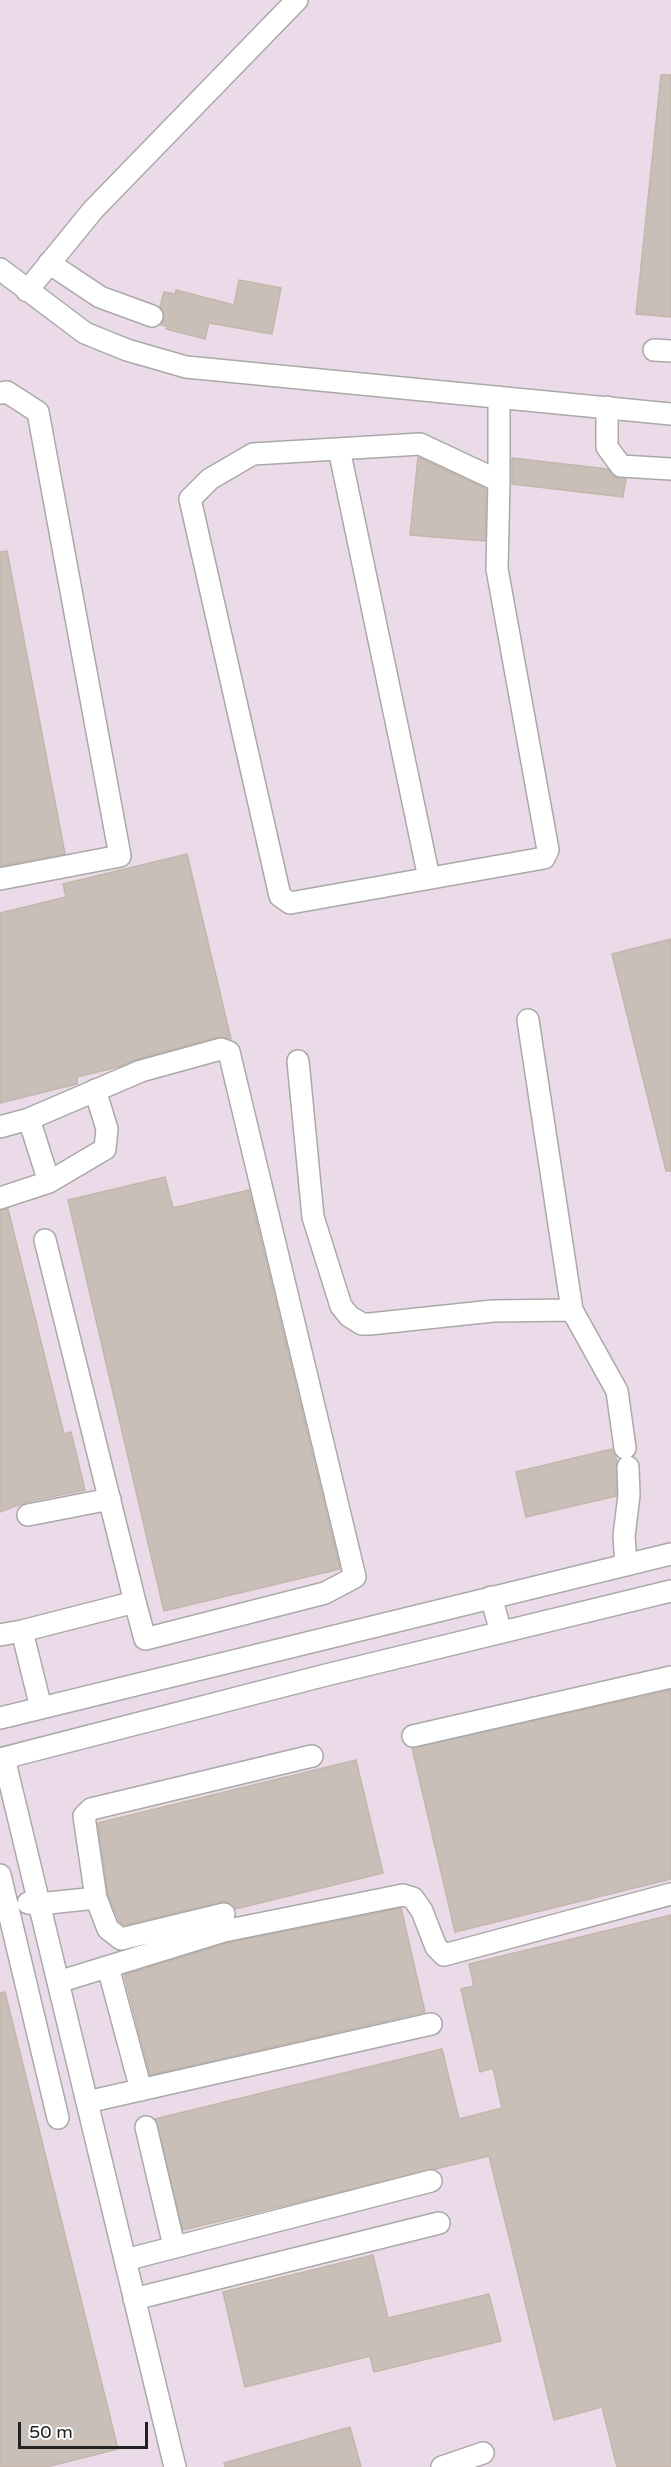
<!DOCTYPE html>
<style>
body{margin:0}
#map{position:relative;width:671px;height:2467px;overflow:hidden;background:#f2efe9;font-family:"Varela Round",sans-serif}
canvas{display:block}
.scale{position:absolute;left:18px;top:2422px;width:130px;height:27px;box-sizing:border-box;border:3px solid #222;border-top:0;padding-left:8px;font-size:18px;line-height:21px;white-space:nowrap;color:#222;-webkit-text-stroke:4px #fff;paint-order:stroke}
</style>
<div id="map">
<canvas width="671" height="2467"></canvas>
<div class="scale">50 m</div>
</div>
<script>
const context = document.querySelector('canvas').getContext('2d');
context.lineJoin = 'round';
function paint(path, color) { context.fillStyle = color; context.fill(path, 'evenodd'); }
const toPath = rows => new Path2D(rows.map(r => 'M' + r).join(''));
function strokePath(path, color, width, dash) { context.strokeStyle = color; context.lineWidth = width; context.lineCap = dash ? 'butt' : 'round'; context.setLineDash(dash || []); context.stroke(path); }
paint(toPath([
 [0,0,671,0,671,2467,0,2467]
]), '#ebdbe8');
const building = toPath([
 [661,75,671,75,671,317,636,314,661,75],
 [239,280,281,288,272,334,209,323,205,339,166,329,167,326,161,325,164,320,160,307,164,292,175,294,176,290,234,305,239,280],
 [418,457,486,489,485,541,410,535,418,457],
 [512,458,608,469,615,477,626,479,623,497,512,484,512,458],
 [7,551,65,854,0,866,0,552,7,551],
 [187,854,231,1039,218,1037,138,1059,118,1067,77,1077,77,1084,0,1103,0,913,66,897,63,884,187,854],
 [671,939,671,1171,666,1171,612,954,671,939],
 [165,1177,173,1208,249,1190,340,1569,164,1611,68,1200,165,1177],
 [8,1209,64,1434,71,1432,85,1490,26,1502,0,1512,0,1210,8,1209],
 [612,1449,617,1461,616,1496,526,1517,516,1472,612,1449],
 [671,1690,671,1879,455,1932,412,1748,671,1690],
 [356,1760,383,1873,235,1909,228,1902,222,1902,124,1925,119,1921,108,1895,98,1823,356,1760],
 [401,1908,425,2012,150,2075,124,1975,227,1943,401,1908],
 [671,1915,671,2467,617,2467,602,2407,554,2420,489,2156,183,2230,155,2119,442,2049,459,2119,502,2108,493,2068,480,2072,461,1989,474,1986,469,1964,671,1915],
 [5,1992,118,2449,46,2467,0,2467,0,1993,5,1992],
 [373,2255,388,2318,489,2294,501,2341,374,2372,370,2356,245,2387,223,2292,373,2255],
 [350,2427,361,2467,225,2467,224,2463,350,2427]
]);
paint(building, '#c7bfb8');
strokePath(building, '#c4b6ab', 1.5);
const minor = toPath([
 [49,263,100,297,152,316],
 [0,269,85,333,127,350,186,367,671,414],
 [27,291,93,210,297,0],
 [654,350,671,351],
 [0,393,7,392,38,412,120,856,0,879],
 [607,407,607,447,621,466,671,469],
 [339,449,429,878],
 [499,481,420,444,253,454,210,479,190,499,280,896,290,903,544,858,548,850,497,569,499,481,499,397],
 [528,1020,572,1310],
 [298,1061,313,1217,341,1306,349,1316,362,1324,370,1324,493,1311,572,1310,617,1391,625,1448],
 [29,1119,49,1182],
 [0,1127,29,1119,141,1071,221,1049,229,1052,355,1577,325,1593,145,1639,135,1602],
 [0,1198,49,1182,105,1149,107,1129,95,1090],
 [28,1515,110,1499],
 [626,1565,624,1536,629,1495,628,1467],
 [491,1597,501,1632],
 [0,1635,22,1631],
 [41,1708,22,1631,135,1602,45,1240],
 [0,1718,671,1554],
 [413,1736,671,1677],
 [4,1758,175,2467],
 [0,1759,326,1675,671,1591],
 [0,1875,58,2118],
 [96,1898,84,1816,91,1809,312,1756],
 [28,1903,39,1904,96,1898,108,1929,121,1939,224,1914],
 [108,1967,141,2090],
 [58,1982,224,1931,403,1895,413,1898,422,1911,436,1947,444,1955,671,1894],
 [87,2102,431,2024],
 [146,2127,174,2246],
 [125,2260,431,2181],
 [134,2299,439,2223],
 [442,2467,483,2453]
]);
strokePath(minor, '#a9a9a9', 24);
strokePath(minor, '#fff', 21);
</script>
